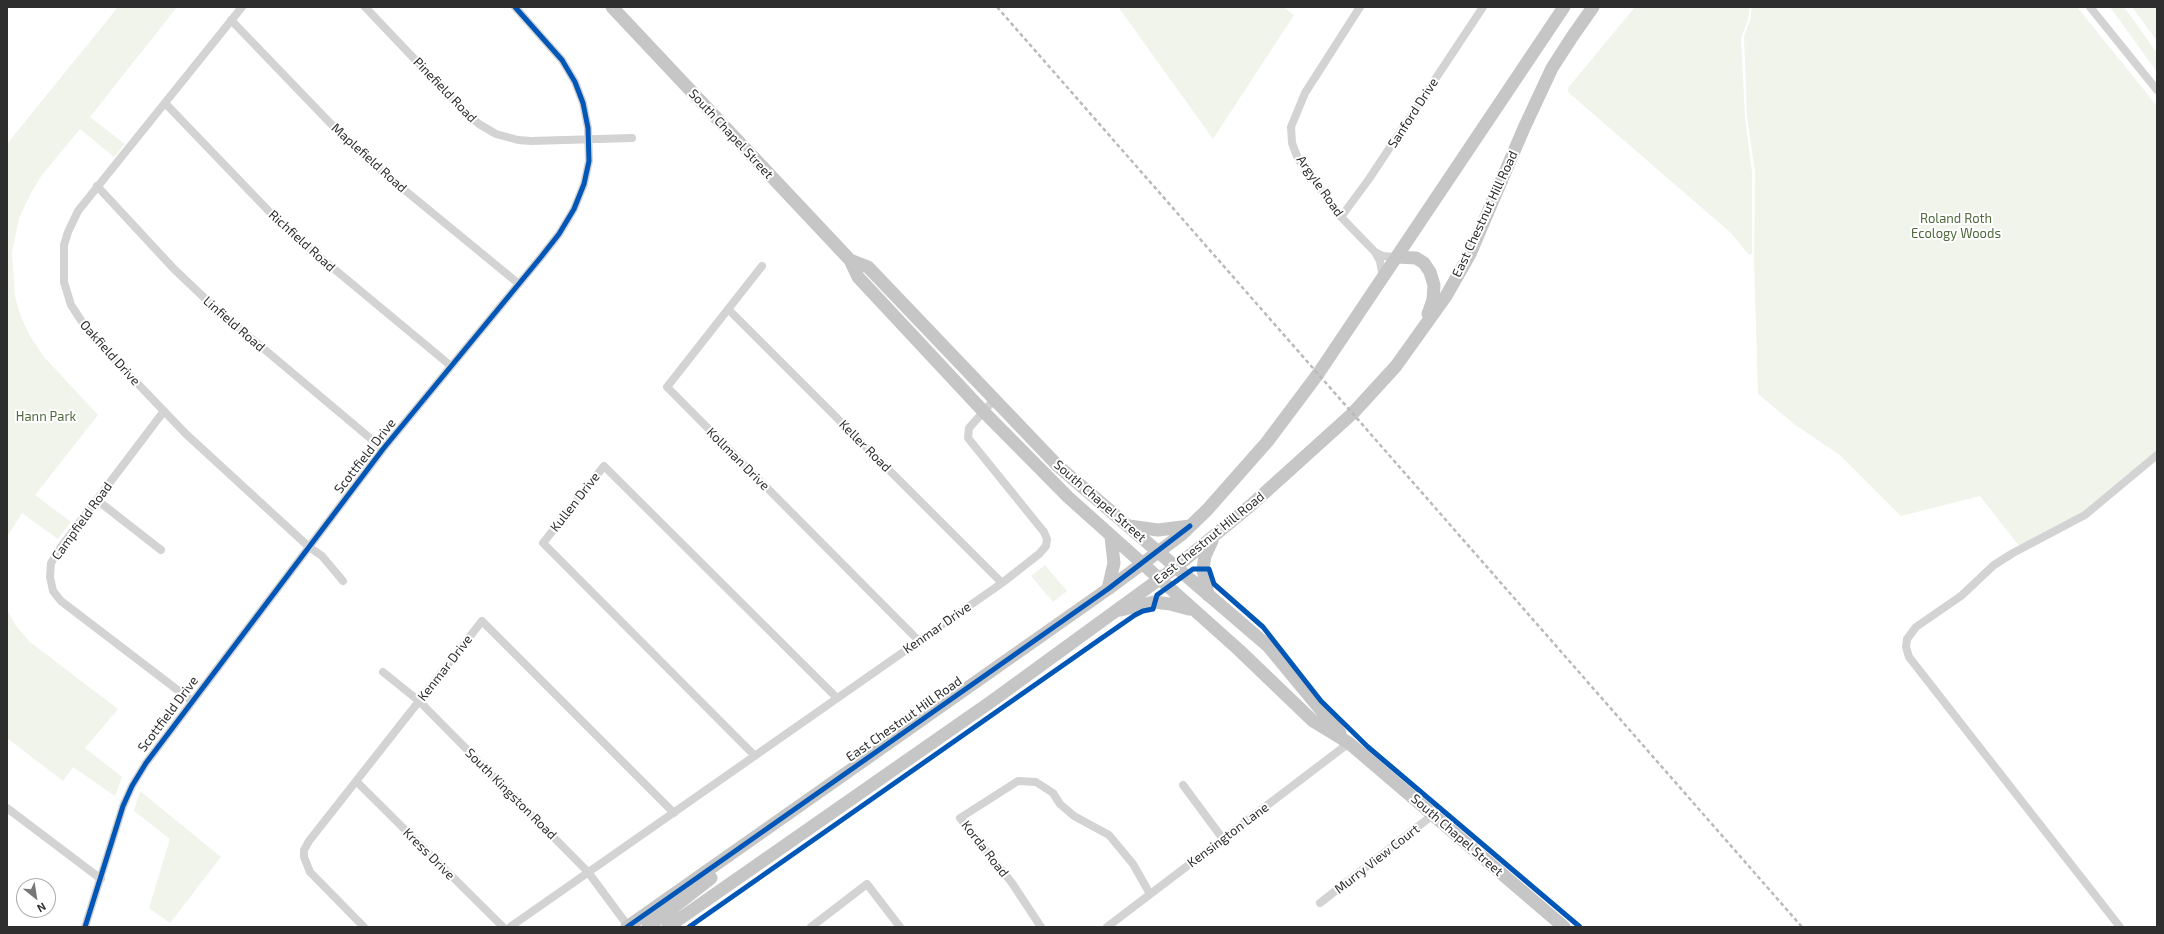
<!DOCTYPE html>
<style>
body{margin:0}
#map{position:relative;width:2164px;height:934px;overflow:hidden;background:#fff;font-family:"Exo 2",sans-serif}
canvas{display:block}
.frame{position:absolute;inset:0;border:8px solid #2e2e2e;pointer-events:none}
.north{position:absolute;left:16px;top:878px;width:40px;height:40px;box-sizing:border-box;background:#fff;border:1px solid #ababab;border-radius:50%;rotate:150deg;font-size:11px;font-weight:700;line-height:16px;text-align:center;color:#2e2e2e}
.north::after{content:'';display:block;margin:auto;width:14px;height:18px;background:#777;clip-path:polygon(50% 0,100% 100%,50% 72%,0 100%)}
</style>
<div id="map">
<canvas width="2164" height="934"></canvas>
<div class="frame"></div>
<div class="north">N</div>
</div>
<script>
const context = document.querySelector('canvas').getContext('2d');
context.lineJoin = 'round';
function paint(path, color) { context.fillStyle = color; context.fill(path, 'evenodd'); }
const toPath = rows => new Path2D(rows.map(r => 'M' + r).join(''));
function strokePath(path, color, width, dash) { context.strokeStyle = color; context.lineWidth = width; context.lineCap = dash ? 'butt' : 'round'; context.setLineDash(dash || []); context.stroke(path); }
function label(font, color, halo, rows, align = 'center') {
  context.font = font + ' "Exo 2",sans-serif'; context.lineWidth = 4; context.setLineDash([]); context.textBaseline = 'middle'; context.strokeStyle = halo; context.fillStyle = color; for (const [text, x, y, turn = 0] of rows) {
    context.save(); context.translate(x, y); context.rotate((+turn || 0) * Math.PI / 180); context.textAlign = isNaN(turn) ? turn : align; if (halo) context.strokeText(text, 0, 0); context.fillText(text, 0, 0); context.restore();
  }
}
paint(toPath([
 [118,7,177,7,90,117,125,144,114,157,80,129,42,175,31,193,19,218,12,252,15,297,21,317,30,336,44,357,98,415,35,495,71,522,58,539,22,513,7,537,7,144],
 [1283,7,1294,15,1213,139,1119,8],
 [1635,7,1750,7,1748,20,1741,38,1745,117,1752,172,1752,254,1749,255,1731,233,1568,92,1568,88],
 [1752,7,2077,7,2157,106,2157,450,2082,513,2019,546,1980,496,1901,516,1841,456,1794,424,1758,394,1754,259,1755,172,1747,117,1744,37,1750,20],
 [2110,7,2124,7,2157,53,2157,72],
 [2132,7,2157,7,2157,41],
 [1045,565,1067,591,1053,602,1031,576],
 [7,610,16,626,30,642,118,709,85,748,122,777,115,796,73,767,63,781,7,738],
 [140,791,221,857,170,923,149,908,170,839,134,811]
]), '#f0f4eb');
strokePath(toPath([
 [242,7,78,211,68,232,64,245,64,282,71,305,90,334,186,434,309,547,322,556,343,581],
 [365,7,464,111,479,124,496,134,518,140,531,141,632,138],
 [1360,7,1305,93,1291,127,1292,143,1298,159,1341,217,1375,252,1380,261,1383,278],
 [2090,7,2157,90],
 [231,20,332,125,368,160,519,284],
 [165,103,286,229,451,366],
 [97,186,174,269,214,307,383,449],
 [1341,217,1369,179,1483,7],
 [1375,252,1383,256,1397,257],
 [762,266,667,387,919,641],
 [728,309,1002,583],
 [164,411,61,547,51,563,50,577,53,591,61,601,192,701],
 [97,500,161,550],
 [383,672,419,701,588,872,628,926],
 [755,756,543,543,604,466,837,698],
 [356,781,503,927],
 [1183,785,1223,839],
 [7,808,101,879],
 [1320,903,1434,814],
 [85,927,123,806,132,786,146,763,383,449,541,257,559,234,574,209,584,184,589,161,588,128,583,103,575,82,562,60,515,7],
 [364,927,310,872,304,857,304,850,309,841,482,621,674,813],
 [510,927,1002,583,1039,554,1046,546,1047,539,1044,532,968,438,969,428,994,400],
 [811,927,867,884,900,927],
 [1041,927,1012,883,960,818,1018,781,1036,782,1053,793,1060,804,1074,816,1109,835,1133,864,1150,894],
 [1107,927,1349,743],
 [2120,927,1909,657,1906,647,1907,639,1916,627,1961,596,1994,565,2013,553,2085,515,2157,455]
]), '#d3d3d3', 8);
strokePath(toPath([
 [612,7,850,260,858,277,983,411,1068,497,1239,650,1313,721,1349,743,1564,927],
 [1397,257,1416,258,1424,263,1430,272,1434,285,1433,300,1428,314],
 [850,260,868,267,1058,466,1268,646,1340,733],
 [1129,526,1158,530,1190,526],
 [1108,589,1114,563,1111,537],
 [1208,595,1203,569,1205,556,1212,541],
 [1121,610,1154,602,1170,604,1189,609],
 [627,927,1108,589,1181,535,1207,510,1267,442,1318,374,1564,7],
 [648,927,711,878],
 [668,927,992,701,1176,567,1250,506,1353,413,1396,366,1446,296,1470,254,1524,128,1552,68,1572,37,1593,7]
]), '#c6c6c6', 13);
strokePath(toPath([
 [997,7,1802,927]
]), '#bababa', 2.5, [4, 3]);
strokePath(toPath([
 [85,927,123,806,132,786,146,763,383,449,541,257,559,234,574,209,584,184,589,161,588,128,583,103,575,82,562,60,515,7],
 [627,927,1108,589,1190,526],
 [689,927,1099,640,1135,615,1143,611,1153,609,1157,595,1193,569,1209,569,1214,584,1263,627,1321,701,1368,747,1580,927]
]), '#0057b8', 5);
label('13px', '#2e2e2e', '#fff', [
 ["Pinefield Road",445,90,46],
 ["Sanford Drive",1413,113,-57],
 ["South Chapel Street",731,134,47],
 ["Maplefield Road",369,158,42],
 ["Argyle Road",1320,186,55],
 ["East Chestnut Hill Road",1485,214,-65],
 ["Richfield Road",302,241,42],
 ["Linfield Road",234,324,41],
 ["Oakfield Drive",110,353,48],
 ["Keller Road",865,446,45],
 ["Scottfield Drive",365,456,-52],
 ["Kollman Drive",738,459,45],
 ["South Chapel Street",1100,501,41],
 ["Kullen Drive",575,502,-52],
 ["Campfield Road",82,521,-54],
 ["East Chestnut Hill Road",1209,538,-39],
 ["Kenmar Drive",937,628,-35],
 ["Kenmar Drive",445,668,-52],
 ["Scottfield Drive",168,714,-53],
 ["East Chestnut Hill Road",904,719,-35],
 ["South Kingston Road",511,794,45],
 ["Kensington Lane",1228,835,-37],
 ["South Chapel Street",1457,835,41],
 ["Korda Road",985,849,52],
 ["Kress Drive",429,854,45],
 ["Murry View Court",1377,859,-38]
]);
label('13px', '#4f693c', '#fff', [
 ["Roland Roth",1956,219],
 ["Ecology Woods",1956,234],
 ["Hann Park",46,417]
]);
</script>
